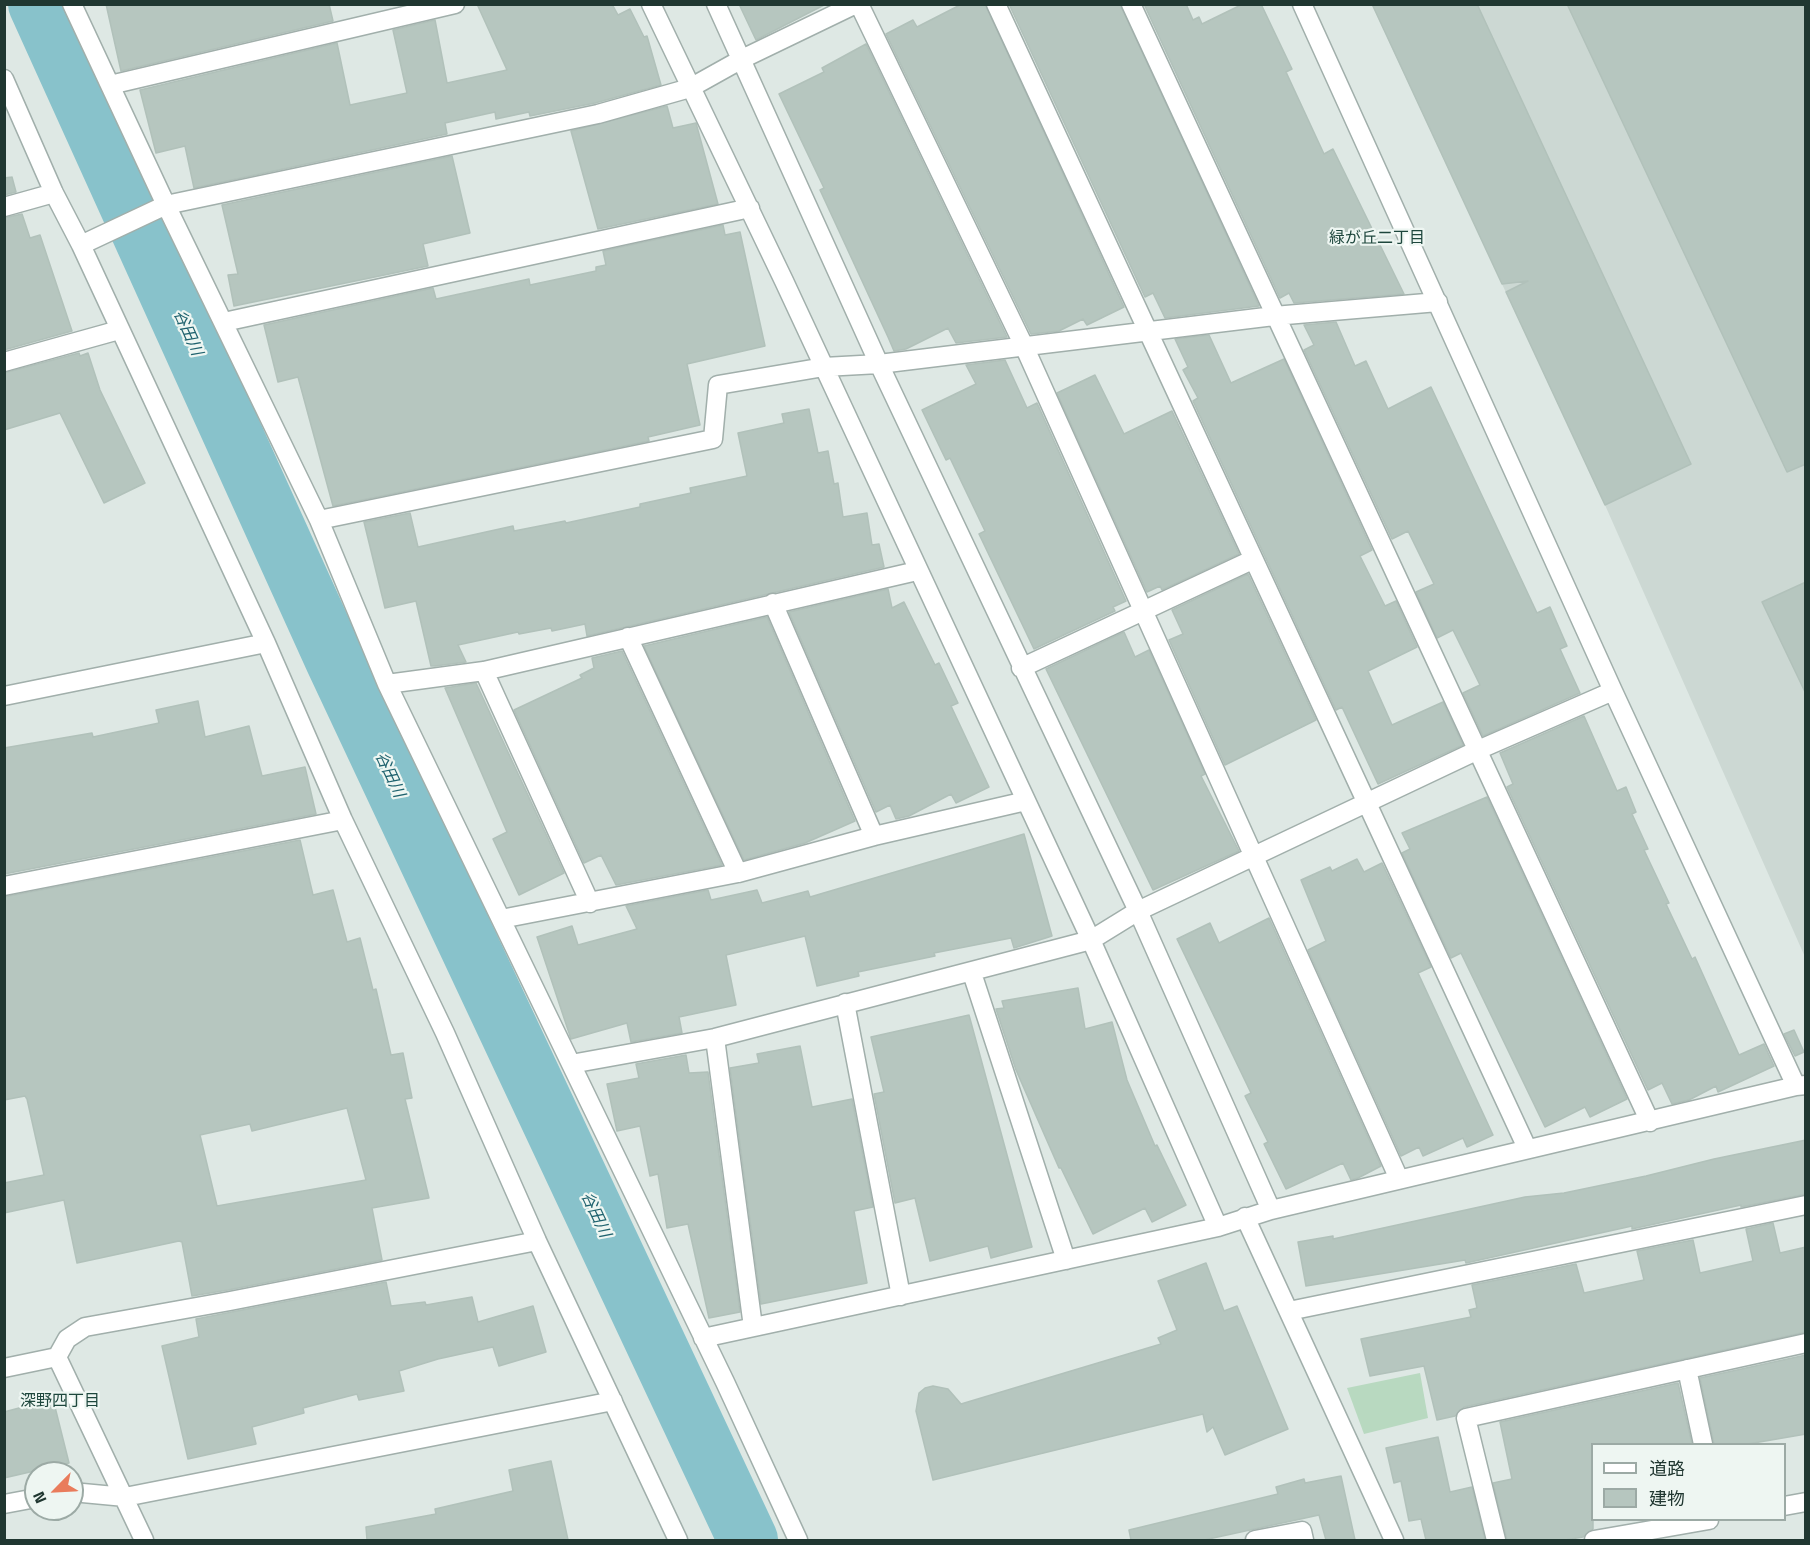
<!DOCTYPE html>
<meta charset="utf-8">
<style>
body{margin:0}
#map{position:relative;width:1810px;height:1545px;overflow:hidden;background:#dee8e4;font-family:"Titillium Web","Noto Sans JP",sans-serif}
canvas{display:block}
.frame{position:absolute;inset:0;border:6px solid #203731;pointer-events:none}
.legend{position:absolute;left:1591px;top:1443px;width:195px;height:78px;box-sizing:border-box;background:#eef6f2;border:2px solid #9caaa5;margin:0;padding:8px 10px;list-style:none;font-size:18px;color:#203731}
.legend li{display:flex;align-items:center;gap:12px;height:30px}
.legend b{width:30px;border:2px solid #9caaa5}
.north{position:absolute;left:24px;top:1461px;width:60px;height:60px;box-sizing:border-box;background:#eef6f2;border:2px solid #9caaa5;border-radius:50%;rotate:246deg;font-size:16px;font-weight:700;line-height:24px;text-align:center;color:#203731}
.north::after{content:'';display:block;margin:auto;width:21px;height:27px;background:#e97c5c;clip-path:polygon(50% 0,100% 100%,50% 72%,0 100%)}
</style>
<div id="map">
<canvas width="1810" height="1545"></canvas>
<div class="frame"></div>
<ul class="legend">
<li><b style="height:8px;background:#fff"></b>道路</li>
<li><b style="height:16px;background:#b6c6bf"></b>建物</li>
</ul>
<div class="north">N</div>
</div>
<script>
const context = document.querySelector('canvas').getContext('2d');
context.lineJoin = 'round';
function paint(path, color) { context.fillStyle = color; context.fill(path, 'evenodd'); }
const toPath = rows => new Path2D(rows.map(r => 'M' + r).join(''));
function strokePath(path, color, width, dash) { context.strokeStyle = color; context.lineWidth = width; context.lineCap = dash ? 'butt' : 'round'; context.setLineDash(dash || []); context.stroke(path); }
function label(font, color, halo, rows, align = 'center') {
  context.font = font + ' "Titillium Web","Noto Sans JP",sans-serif'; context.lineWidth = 4.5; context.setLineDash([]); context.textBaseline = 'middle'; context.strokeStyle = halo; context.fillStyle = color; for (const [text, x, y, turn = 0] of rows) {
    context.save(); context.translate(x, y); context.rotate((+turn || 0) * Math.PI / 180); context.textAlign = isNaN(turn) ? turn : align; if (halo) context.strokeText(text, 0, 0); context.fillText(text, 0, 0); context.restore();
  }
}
paint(toPath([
 [1372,5,1805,5,1805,957,1605,505]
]), '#ccd8d3');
paint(toPath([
 [1420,1373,1428,1418,1364,1434,1347,1388]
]), '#b8d9c0');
strokePath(toPath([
 [38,4,335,660,748,1540]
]), '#88c2cb', 60);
const building = toPath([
 [106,4,329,4,333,21,121,71,106,4],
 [477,4,612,4,618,15,630,9,644,37,647,36,661,85,595,103,530,116,529,112,496,119,495,112,445,123,447,134,194,188,185,146,156,153,140,90,337,43,350,105,407,93,393,30,435,20,447,83,507,70,477,4],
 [739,4,826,4,756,40,739,4],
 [962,4,985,4,1124,307,1087,325,1083,319,1059,331,1031,334,886,34,913,20,917,27,962,4],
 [1009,4,1120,4,1259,306,1165,318,1153,293,1145,297,1009,4],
 [1144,4,1186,4,1193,20,1199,17,1202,24,1243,4,1261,4,1292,69,1286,72,1324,154,1333,149,1404,294,1294,303,1289,293,1280,298,1144,4],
 [1372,4,1477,4,1691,464,1605,505,1506,292,1528,281,1502,284,1372,4],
 [1567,4,1806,4,1806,464,1787,472,1567,4],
 [866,44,1007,337,956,343,948,328,906,349,894,351,888,337,820,190,824,188,779,94,824,72,822,68,866,44],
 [667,106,673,128,696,123,718,204,598,229,571,131,667,106],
 [452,156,470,233,423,244,428,266,234,306,228,275,238,274,222,205,452,156],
 [12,177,16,192,4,195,4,178,12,177],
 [22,214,30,238,40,235,72,331,4,350,4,218,22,214],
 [723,225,725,235,740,232,765,346,687,364,700,425,648,437,649,441,333,506,298,377,278,382,264,325,433,288,436,299,529,279,530,285,596,271,596,267,606,265,603,251,723,225],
 [1336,322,1355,366,1366,361,1388,409,1431,387,1537,613,1550,607,1567,646,1560,649,1580,693,1483,736,1463,693,1480,685,1453,630,1437,638,1416,592,1434,584,1408,531,1392,539,1304,350,1314,345,1304,325,1336,322],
 [1209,335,1231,383,1284,359,1372,550,1360,556,1385,606,1396,601,1417,647,1368,671,1392,725,1443,702,1463,745,1378,784,1342,707,1336,710,1193,401,1198,398,1183,370,1188,367,1175,339,1209,335],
 [79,353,80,356,88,353,100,390,145,483,104,503,60,413,4,430,4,373,79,353],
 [1005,360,1027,408,1037,403,1126,601,1113,607,1115,611,1034,649,979,534,985,531,950,458,946,460,922,410,976,384,966,365,1005,360],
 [1095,375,1124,434,1172,411,1239,554,1162,590,1160,586,1147,592,1057,393,1095,375],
 [809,409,818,453,828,451,834,484,838,483,843,517,867,513,872,545,879,544,884,567,587,636,585,624,552,631,551,628,519,634,518,632,458,645,466,662,435,666,431,666,416,601,385,608,364,522,410,513,418,547,513,526,514,531,565,521,566,523,640,507,640,504,691,493,690,488,747,476,738,433,784,423,782,414,809,409],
 [1248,574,1316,720,1225,765,1169,640,1183,634,1172,610,1248,574],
 [1806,582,1806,694,1762,602,1806,582],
 [888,589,892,608,904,602,935,665,939,663,958,703,951,706,989,787,956,803,951,794,909,816,896,819,890,805,876,812,789,612,888,589],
 [767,617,855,821,805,843,744,860,644,646,767,617],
 [1124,632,1135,657,1149,650,1205,774,1201,776,1239,851,1153,890,1046,669,1124,632],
 [622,651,722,865,616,885,601,855,584,863,514,710,582,678,580,675,594,668,592,658,622,651],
 [476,683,564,873,519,895,493,839,507,832,445,688,476,683],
 [198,701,205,737,249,726,262,776,305,767,316,814,4,874,4,748,92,733,93,737,159,723,156,710,198,701],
 [1584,716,1617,791,1626,787,1636,812,1632,814,1648,849,1644,850,1669,903,1666,904,1692,959,1695,957,1739,1055,1764,1044,1774,1066,1718,1092,1716,1086,1689,1100,1672,1104,1662,1083,1648,1090,1507,787,1513,784,1500,753,1584,716],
 [1487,797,1627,1099,1590,1117,1585,1107,1545,1127,1461,953,1451,958,1402,853,1410,849,1402,833,1487,797],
 [1024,834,1052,936,1014,948,1011,938,934,953,935,956,858,972,859,976,817,986,805,936,726,955,736,1005,679,1017,682,1033,631,1042,627,1023,571,1039,537,937,572,926,578,945,637,929,626,906,708,890,711,900,757,890,762,903,808,891,810,897,1024,834],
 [300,840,313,895,333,890,347,942,360,938,373,990,376,989,391,1055,403,1053,412,1098,405,1099,429,1198,372,1208,382,1260,228,1290,192,1296,182,1242,179,1241,77,1263,64,1200,4,1213,4,1183,44,1175,27,1099,25,1096,4,1100,4,897,300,840],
 [347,1108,366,1180,217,1206,200,1135,250,1124,252,1131,347,1108],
 [1357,859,1364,872,1382,863,1431,967,1418,973,1493,1135,1467,1147,1463,1138,1423,1156,1419,1147,1401,1156,1308,950,1326,941,1301,880,1330,867,1332,871,1357,859],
 [1269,918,1381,1166,1358,1178,1351,1180,1343,1163,1286,1189,1264,1144,1268,1142,1245,1096,1251,1093,1177,939,1210,923,1219,943,1269,918],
 [1078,988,1085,1029,1112,1022,1127,1080,1155,1146,1157,1145,1186,1205,1152,1222,1145,1208,1093,1234,1061,1168,1059,1168,1016,1070,996,1009,1004,1008,1002,1001,1078,988],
 [969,1015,1032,1247,991,1258,988,1246,930,1261,915,1198,895,1203,874,1094,884,1092,871,1037,969,1015],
 [1794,1030,1804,1052,1795,1056,1784,1034,1794,1030],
 [800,1046,812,1107,852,1099,873,1207,854,1211,867,1283,761,1304,730,1068,759,1063,757,1054,800,1046],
 [686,1055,689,1073,708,1072,740,1312,709,1318,688,1224,667,1228,658,1174,650,1176,640,1126,617,1131,607,1084,639,1078,636,1064,686,1055],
 [1806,1140,1806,1194,1741,1207,1741,1205,1632,1229,1632,1226,1466,1263,1465,1260,1306,1286,1298,1242,1333,1236,1333,1239,1525,1197,1564,1193,1646,1176,1714,1159,1806,1140],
 [1773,1223,1780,1253,1806,1247,1806,1332,1464,1407,1455,1416,1437,1420,1424,1366,1370,1376,1361,1339,1471,1317,1469,1310,1477,1308,1472,1285,1576,1264,1584,1293,1644,1280,1637,1251,1693,1240,1700,1273,1753,1261,1746,1229,1773,1223],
 [1206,1263,1224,1311,1237,1306,1288,1429,1225,1455,1213,1427,1207,1432,1203,1414,933,1480,916,1411,919,1393,925,1388,933,1386,948,1389,961,1404,1161,1344,1158,1338,1177,1330,1158,1281,1206,1263],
 [386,1282,391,1306,425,1302,426,1305,472,1297,478,1322,533,1306,546,1352,499,1366,493,1347,438,1359,399,1371,404,1391,359,1400,357,1394,303,1408,304,1413,252,1427,256,1444,188,1459,162,1346,199,1337,196,1319,386,1282],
 [1806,1355,1806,1434,1748,1444,1714,1444,1700,1378,1806,1355],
 [1678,1383,1692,1444,1593,1444,1593,1529,1583,1537,1565,1540,1507,1540,1493,1483,1512,1479,1500,1422,1678,1383],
 [53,1399,69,1463,4,1478,4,1412,53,1399],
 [1438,1437,1450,1492,1472,1487,1485,1540,1426,1540,1421,1519,1409,1521,1401,1481,1394,1483,1386,1448,1438,1437],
 [551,1461,568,1540,367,1540,366,1527,436,1514,435,1509,513,1491,509,1470,551,1461],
 [1341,1476,1355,1540,1326,1540,1319,1515,1204,1540,1131,1540,1129,1530,1278,1494,1276,1487,1304,1479,1305,1483,1341,1476]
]);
paint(building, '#b6c6bf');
strokePath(building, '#b1c1ba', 1.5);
const minor = toPath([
 [72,4,166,205,319,520,387,684,725,1382,798,1540],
 [651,4,784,281,1091,940,1218,1227],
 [716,4,879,364,1138,911,1271,1210],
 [859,4,1024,346,1399,1179],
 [996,4,1527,1148],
 [1131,4,1650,1122],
 [1302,4,1613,691,1796,1086,1806,1085],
 [4,79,54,193,81,245,266,643,343,820,445,1033,537,1241,678,1540],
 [110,85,455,4],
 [4,207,54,193],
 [81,245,166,205,598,114,690,88,742,59,856,4],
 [224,322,750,208],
 [4,362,119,330],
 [319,520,713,439,718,385,824,367,879,364,1274,316,1438,302],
 [773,603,874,836],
 [628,637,738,873],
 [1021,668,1252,560],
 [484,671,590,903],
 [387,684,484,671,917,571],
 [4,696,266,643],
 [4,886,343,820],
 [501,919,738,873,874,836,1026,801],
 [972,973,1066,1260],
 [845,1003,901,1296],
 [715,1038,753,1327],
 [571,1064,715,1038,1091,940,1138,911,1478,750,1613,691],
 [1245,1217,1394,1540],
 [1289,1311,1806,1205],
 [703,1338,1218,1227,1271,1210,1796,1086],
 [57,1357,144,1540],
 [4,1368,57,1357,67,1339,85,1327,230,1301,537,1241],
 [1687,1369,1703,1444],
 [72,1492,125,1497,613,1401],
 [4,1504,36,1498],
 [1784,1506,1806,1502],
 [1255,1540,1302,1531,1304,1540],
 [1496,1540,1466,1418,1806,1343],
 [1594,1540,1709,1520]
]);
strokePath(minor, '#a1afab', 21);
strokePath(minor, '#fff', 18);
label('16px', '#1e473d', '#eef6f2', [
 ["緑が丘二丁目",1377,239],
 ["深野四丁目",60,1402]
]);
label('italic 16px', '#1f626e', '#eef6f2', [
 ["谷田川",187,333,66],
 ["谷田川",389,775,65],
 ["谷田川",595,1215,65]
]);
</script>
